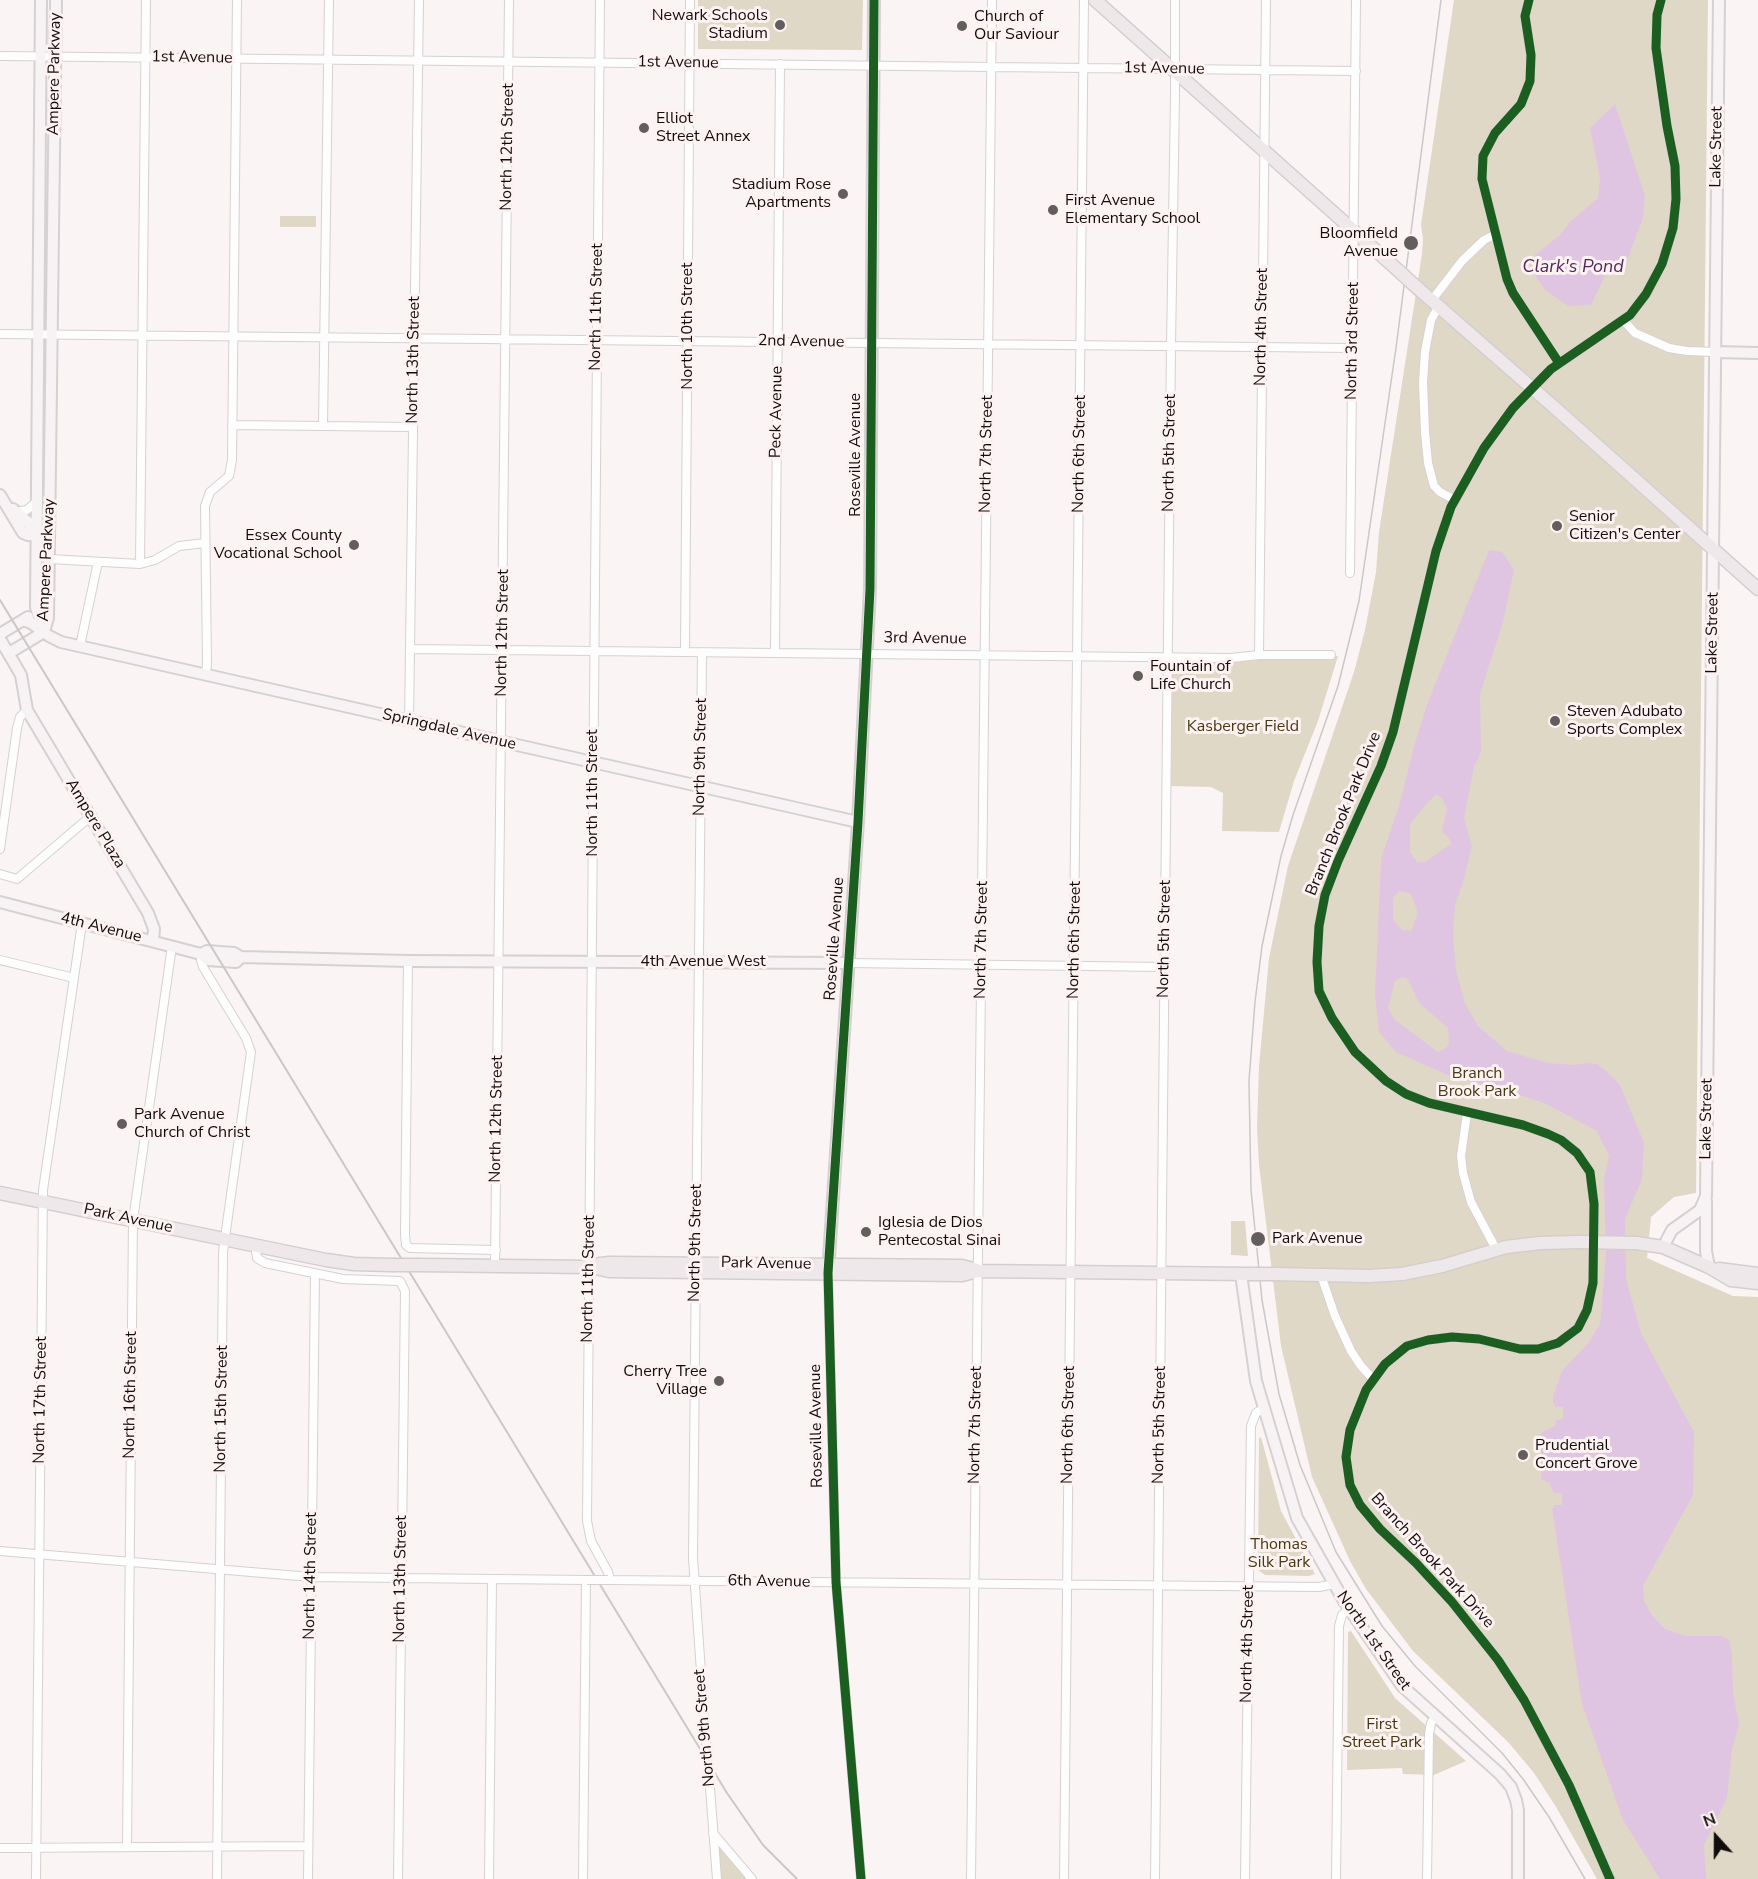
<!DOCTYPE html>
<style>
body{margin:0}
#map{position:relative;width:1758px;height:1879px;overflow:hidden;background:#faf4f4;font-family:"Nunito Sans",sans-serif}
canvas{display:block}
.north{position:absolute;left:1686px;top:1807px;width:60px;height:60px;-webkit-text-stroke:4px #fdf2f1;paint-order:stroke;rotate:339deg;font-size:16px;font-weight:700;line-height:24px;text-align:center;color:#110d0d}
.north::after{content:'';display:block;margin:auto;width:21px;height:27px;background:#110d0d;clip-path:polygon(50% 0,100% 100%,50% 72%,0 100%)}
</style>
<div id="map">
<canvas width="1758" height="1879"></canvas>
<div class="north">N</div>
</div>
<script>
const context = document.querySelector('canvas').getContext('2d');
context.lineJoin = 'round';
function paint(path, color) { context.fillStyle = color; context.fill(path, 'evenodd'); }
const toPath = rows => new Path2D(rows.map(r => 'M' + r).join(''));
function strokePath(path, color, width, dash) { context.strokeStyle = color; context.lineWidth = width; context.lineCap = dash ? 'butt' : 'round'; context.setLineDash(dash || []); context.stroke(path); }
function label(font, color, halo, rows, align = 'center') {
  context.font = font + ' "Nunito Sans",sans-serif'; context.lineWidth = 6; context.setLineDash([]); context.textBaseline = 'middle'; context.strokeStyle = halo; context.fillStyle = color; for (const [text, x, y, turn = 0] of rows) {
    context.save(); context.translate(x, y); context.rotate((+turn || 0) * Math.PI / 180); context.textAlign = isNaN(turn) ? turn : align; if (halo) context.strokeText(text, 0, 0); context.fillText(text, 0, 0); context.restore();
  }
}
paint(toPath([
 [698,0,863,0,862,50,698,49],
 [1454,0,1708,0,1696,1193,1674,1197,1651,1217,1647,1258,1733,1296,1758,1297,1758,1879,1597,1879,1556,1807,1534,1773,1509,1743,1413,1651,1366,1589,1350,1561,1312,1477,1281,1346,1259,1165,1257,1128,1259,1066,1269,958,1288,866,1354,672,1365,630,1376,572,1379,532,1422,254,1423,239,1421,225],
 [280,216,316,216,316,227,280,227],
 [1259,656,1338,656,1318,721,1294,781,1279,832,1222,831,1223,793,1211,787,1168,786,1172,660,1226,662],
 [1231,1221,1245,1221,1248,1256,1231,1255],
 [1261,1437,1281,1511,1315,1574,1309,1576,1265,1575,1258,1570,1259,1438],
 [1351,1631,1395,1698,1466,1761,1434,1775,1403,1774,1402,1768,1347,1770,1348,1632],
 [716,1841,748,1879,719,1879]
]), '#e0d8c6');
paint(toPath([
 [1615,104,1645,196,1643,218,1626,263,1611,263,1591,305,1568,306,1545,290,1534,273,1535,255,1560,235,1571,221,1598,198,1600,178,1590,128],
 [1489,550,1502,552,1514,570,1503,622,1480,694,1481,752,1474,767,1464,818,1472,846,1463,883,1455,904,1453,936,1456,970,1465,1003,1478,1026,1507,1051,1548,1063,1574,1065,1588,1063,1597,1064,1606,1071,1620,1085,1644,1143,1642,1179,1625,1219,1626,1279,1641,1333,1694,1432,1693,1495,1643,1586,1644,1600,1651,1614,1665,1629,1686,1636,1721,1636,1729,1640,1732,1654,1733,1693,1739,1724,1732,1750,1727,1798,1704,1845,1706,1879,1660,1879,1623,1820,1582,1704,1552,1508,1554,1507,1554,1505,1562,1505,1562,1493,1554,1493,1549,1483,1541,1479,1541,1433,1555,1426,1556,1420,1563,1419,1563,1407,1555,1407,1555,1405,1553,1404,1553,1396,1562,1371,1589,1342,1600,1324,1606,1256,1604,1180,1609,1156,1597,1131,1544,1103,1495,1087,1452,1077,1396,1052,1379,1032,1375,994,1381,859,1399,806,1415,743,1428,702],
 [1436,795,1442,798,1447,809,1442,831,1449,838,1451,844,1425,862,1417,862,1410,852,1410,824,1427,803],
 [1399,891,1411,894,1418,913,1411,931,1402,930,1393,920,1393,898],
 [1402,977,1408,979,1419,1003,1448,1028,1449,1043,1446,1048,1438,1052,1395,1020,1388,1008,1395,981]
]), '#dfc5e1');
const street = toPath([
 [600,0,587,1521,591,1541,608,1572,610,1580],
 [1529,0,1525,16,1531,55,1530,81,1521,104,1495,133,1483,156,1482,179,1507,279,1513,293,1559,363],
 [0,56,1356,71],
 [1432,300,1462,261,1484,240,1494,235],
 [1439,306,1431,320,1425,352,1423,383,1425,432,1428,463,1434,486,1440,492,1455,500],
 [1624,321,1635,333,1669,348,1687,351,1715,352],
 [0,334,1353,348],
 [232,425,413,427],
 [323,426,329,0],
 [16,512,27,510,35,503],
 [49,559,140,564,155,560,179,546,205,543],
 [140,564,146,0],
 [1350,573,1356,0],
 [80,646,98,562],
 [411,649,1231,658,1259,655,1331,655],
 [685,652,690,0],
 [702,652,693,1558,706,1743],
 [775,653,780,64],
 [1259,655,1266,0],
 [206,675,207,663,205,506,210,492,229,476,232,460,237,0],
 [409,721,419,0],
 [0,849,17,728,20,717,27,710],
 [0,874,17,879,91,816],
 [201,954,201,960,203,967,246,1038,251,1052,223,1252,217,1879],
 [0,960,74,978],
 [408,961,405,1235,406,1245,410,1248,496,1250],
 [848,963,1165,967],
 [1467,1113,1461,1156,1463,1173,1471,1202,1496,1249],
 [255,1245,257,1258,265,1263,343,1279,400,1281,405,1291,398,1879],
 [495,1266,509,0],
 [828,1273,836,1582,861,1879],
 [1321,1275,1335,1316,1351,1351,1361,1366,1373,1379],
 [0,1551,311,1577,587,1580],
 [608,1580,1319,1587,1334,1584],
 [710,1788,717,1879],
 [713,1833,752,1879],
 [127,1847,133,1220,172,946],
 [0,1848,308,1846],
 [36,1879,43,1190,82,923],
 [308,1879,315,1274],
 [489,1879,492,1579],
 [583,1879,586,1580],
 [971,1879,992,0],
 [1064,1879,1084,0],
 [1155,1879,1171,346,1175,96,1175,0],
 [1245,1879,1251,1426,1256,1413,1264,1408],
 [1336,1879,1339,1626,1342,1615,1349,1609],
 [1427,1879,1429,1734,1431,1723,1435,1717],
 [1610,1879,1569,1785,1524,1700,1498,1660,1452,1602,1416,1563,1380,1529,1360,1505,1350,1485,1346,1457,1350,1430,1366,1390,1385,1364,1407,1346,1428,1340,1452,1337,1479,1339,1520,1349,1538,1349,1558,1343,1578,1328,1587,1310,1593,1283,1594,1204,1590,1172,1577,1153,1561,1140,1548,1134,1523,1125,1429,1103,1406,1094,1386,1081,1355,1052,1332,1018,1319,991,1317,962,1319,926,1325,895,1338,861,1381,766,1393,732,1436,551,1451,507,1484,448,1513,408,1551,369,1630,315,1646,294,1662,264,1673,228,1676,199,1675,166,1667,126,1656,48,1657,15,1661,0]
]);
const secondary = toPath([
 [41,0,36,607,43,631],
 [1715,352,1758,353],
 [0,495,23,533,28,535,41,536],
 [13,509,29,523,36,536],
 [23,620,31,623,49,636,61,642,858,822],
 [0,634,28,617],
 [0,639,21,675,27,710,148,913,154,929,153,941],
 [9,653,39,635,45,628,48,618,56,0],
 [0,902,201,954,207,951,234,953,241,957,408,961,848,963],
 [201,954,208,960,236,962,241,957],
 [1706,1201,1706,1251,1709,1267],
 [1663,1247,1672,1230,1700,1210,1706,1196,1719,0],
 [828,1273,858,822,870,589,874,0],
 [1241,1274,1256,1381,1297,1518,1344,1601,1402,1686,1500,1774,1511,1787,1516,1800,1518,1810,1518,1879]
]);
const primary = toPath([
 [1095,0,1400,272],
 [1413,284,1509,368],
 [1554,407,1758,589],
 [0,1193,326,1260,354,1264,393,1265],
 [1636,1243,1663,1247,1709,1267,1731,1280,1758,1283],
 [418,1265,590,1267,609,1271,962,1275,978,1271,1249,1274],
 [593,1265,609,1263,962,1266,977,1270],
 [1719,1269,1758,1274],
 [1273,1274,1369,1276,1402,1274,1442,1266,1506,1247,1540,1243,1578,1242]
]);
strokePath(street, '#d6d1d1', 10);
strokePath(secondary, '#d6d1d1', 14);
strokePath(primary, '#d3cfcf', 15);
strokePath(street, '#fefdfd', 8);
strokePath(secondary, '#f7f2f4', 10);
strokePath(primary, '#eee8ea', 12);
strokePath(toPath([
 [1441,0,1396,348,1359,601,1338,686,1293,815,1281,856,1262,946,1255,1002,1249,1081,1251,1190,1262,1300,1279,1394,1300,1465,1336,1552,1382,1626,1415,1666,1502,1753,1523,1779,1549,1817,1585,1879]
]), '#cac8c8', 1.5);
strokePath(toPath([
 [0,600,727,1793,763,1845,797,1879]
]), '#cac8c8', 2);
const streetBridge = toPath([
 [587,1580,608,1580],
 [706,1743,710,1788]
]);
const primaryBridge = toPath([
 [1400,272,1413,284],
 [1509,368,1554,407],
 [1578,1242,1636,1243],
 [393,1265,418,1265],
 [1249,1274,1273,1274]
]);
strokePath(streetBridge, '#d6d1d1', 10, []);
strokePath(primaryBridge, '#d3cfcf', 15, []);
strokePath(streetBridge, '#fefdfd', 8);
strokePath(primaryBridge, '#eee8ea', 12);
strokePath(toPath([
 [1529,0,1525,16,1531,55,1530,81,1521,104,1495,133,1483,156,1482,179,1507,279,1513,293,1559,363],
 [861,1879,836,1582,828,1273,858,822,870,589,874,0],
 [1610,1879,1569,1785,1524,1700,1498,1660,1452,1602,1416,1563,1380,1529,1360,1505,1350,1485,1346,1457,1350,1430,1366,1390,1385,1364,1407,1346,1428,1340,1452,1337,1479,1339,1520,1349,1538,1349,1558,1343,1578,1328,1587,1310,1593,1283,1594,1204,1590,1172,1577,1153,1561,1140,1548,1134,1523,1125,1429,1103,1406,1094,1386,1081,1355,1052,1332,1018,1319,991,1317,962,1319,926,1325,895,1338,861,1381,766,1393,732,1436,551,1451,507,1484,448,1513,408,1551,369,1630,315,1646,294,1662,264,1673,228,1676,199,1675,166,1667,126,1656,48,1657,15,1661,0]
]), '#1b5e20', 9);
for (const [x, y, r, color] of [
 [780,25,6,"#635e5e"],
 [962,26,6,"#635e5e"],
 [644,128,6,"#635e5e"],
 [843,194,6,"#635e5e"],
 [1053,210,6,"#635e5e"],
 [1411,243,8,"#635e5e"],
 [1557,526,6,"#635e5e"],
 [354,545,6,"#635e5e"],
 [1138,676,6,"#635e5e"],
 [1555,721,6,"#635e5e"],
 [122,1124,6,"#635e5e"],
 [866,1232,6,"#635e5e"],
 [1258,1239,8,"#635e5e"],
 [719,1381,6,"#635e5e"],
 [1523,1455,6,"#635e5e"]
]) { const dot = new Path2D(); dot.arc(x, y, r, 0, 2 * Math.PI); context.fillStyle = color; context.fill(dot); strokePath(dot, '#fdf2f1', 2); }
label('16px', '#110d0d', '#fdf2f1', [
 ["Newark Schools",768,16,"right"],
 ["Stadium",768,34,"right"],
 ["Church of",974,17],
 ["Our Saviour",974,35],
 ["Elliot",656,119],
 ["Street Annex",656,137],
 ["Stadium Rose",831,185,"right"],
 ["Apartments",831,203,"right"],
 ["First Avenue",1065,201],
 ["Elementary School",1065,219],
 ["Bloomfield",1398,234,"right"],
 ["Avenue",1398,252,"right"],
 ["Senior",1569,517],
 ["Citizen's Center",1569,535],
 ["Essex County",342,536,"right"],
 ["Vocational School",342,554,"right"],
 ["Fountain of",1150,667],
 ["Life Church",1150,685],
 ["Steven Adubato",1567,712],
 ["Sports Complex",1567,730],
 ["Park Avenue",134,1115],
 ["Church of Christ",134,1133],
 ["Iglesia de Dios",878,1223],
 ["Pentecostal Sinai",878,1241],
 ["Park Avenue",1272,1239],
 ["Cherry Tree",707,1372,"right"],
 ["Village",707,1390,"right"],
 ["Prudential",1535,1446],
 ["Concert Grove",1535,1464]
], 'left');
label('16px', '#110d0d', '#fdf2f1', [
 ["1st Avenue",192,58,1],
 ["1st Avenue",678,63,1],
 ["1st Avenue",1164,69,1],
 ["Ampere Parkway",55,74,-89],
 ["North 12th Street",508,147,-89],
 ["Lake Street",1717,147,-89],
 ["North 11th Street",597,307,-89],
 ["North 10th Street",688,326,-90],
 ["North 4th Street",1262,327,-89],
 ["North 3rd Street",1353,341,-89],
 ["2nd Avenue",801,342,1],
 ["North 13th Street",414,360,-89],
 ["Peck Avenue",777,412,-89],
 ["North 5th Street",1170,453,-89],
 ["North 7th Street",987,454,-89],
 ["North 6th Street",1080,454,-89],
 ["Roseville Avenue",856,455,-90],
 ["Ampere Parkway",47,560,-87],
 ["North 12th Street",503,633,-89],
 ["Lake Street",1713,633,-89],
 ["3rd Avenue",925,639,1],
 ["Springdale Avenue",449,730,13],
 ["North 9th Street",701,757,-89],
 ["North 11th Street",593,793,-90],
 ["Branch Brook Park Drive",1344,814,-68],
 ["Ampere Plaza",95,824,59],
 ["4th Avenue",101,928,14],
 ["Roseville Avenue",835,939,-86],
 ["North 5th Street",1165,939,-89],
 ["North 7th Street",982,940,-89],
 ["North 6th Street",1075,940,-89],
 ["4th Avenue West",703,962],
 ["North 12th Street",497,1119,-89],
 ["Lake Street",1707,1119,-89],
 ["Park Avenue",128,1219,12],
 ["North 9th Street",696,1243,-89],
 ["Park Avenue",766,1264,1],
 ["North 11th Street",589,1279,-89],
 ["North 16th Street",131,1395,-89],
 ["North 17th Street",41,1400,-89],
 ["North 15th Street",222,1409,-89],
 ["North 7th Street",976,1425,-89],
 ["North 6th Street",1069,1425,-89],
 ["North 5th Street",1160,1425,-89],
 ["Roseville Avenue",817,1426,-91],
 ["Branch Brook Park Drive",1432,1561,48],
 ["North 14th Street",311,1576,-89],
 ["North 13th Street",401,1579,-89],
 ["6th Avenue",769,1582,1],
 ["North 1st Street",1373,1641,55],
 ["North 4th Street",1248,1644,-89],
 ["North 9th Street",705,1728,-95]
]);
label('16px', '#463912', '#fdf2f1', [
 ["Kasberger Field",1243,727],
 ["Branch",1477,1074],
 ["Brook Park",1477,1092],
 ["Thomas",1279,1545],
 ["Silk Park",1279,1563],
 ["First",1382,1725],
 ["Street Park",1382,1743]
]);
label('italic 18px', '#53285a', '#fdf2f1', [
 ["Clark's Pond",1573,268]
]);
</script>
